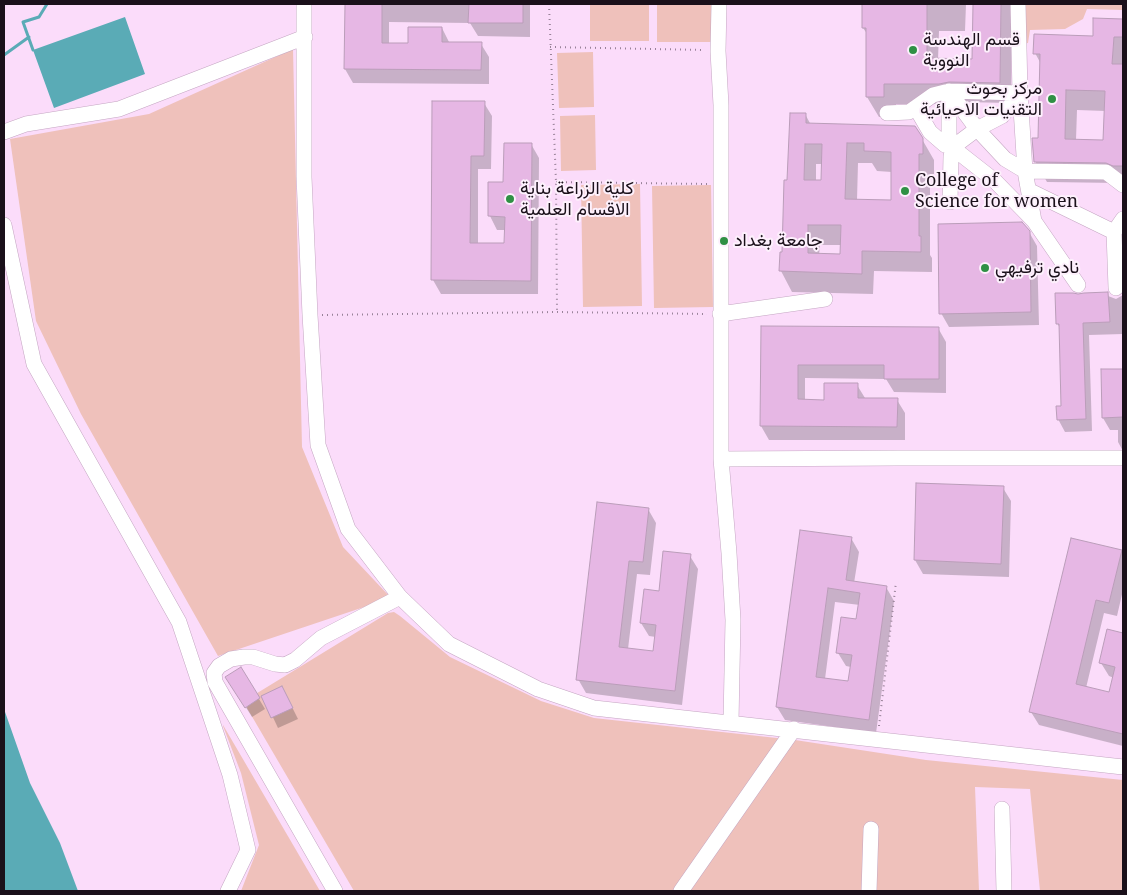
<!DOCTYPE html>
<meta charset="utf-8">
<style>
body{margin:0}
#map{position:relative;width:1127px;height:895px;overflow:hidden;background:#fbdcfa;font-family:"Noto Serif",serif}
canvas{display:block}
.frame{position:absolute;inset:0;border:5px solid #1a101a;pointer-events:none}
</style>
<div id="map">
<canvas width="1127" height="895"></canvas>
<div class="frame"></div>
</div>
<script>
const context = document.querySelector('canvas').getContext('2d');
context.lineJoin = 'round';
function paint(path, color) { context.fillStyle = color; context.fill(path, 'evenodd'); }
const toPath = rows => new Path2D(rows.map(r => 'M' + r).join(''));
function strokePath(path, color, width, dash) { context.strokeStyle = color; context.lineWidth = width; context.lineCap = dash ? 'butt' : 'round'; context.setLineDash(dash || []); context.stroke(path); }
function label(font, color, halo, rows, align = 'center') {
  context.font = font + ' "Noto Serif",Vazirmatn,serif'; context.lineWidth = 4; context.setLineDash([]); context.textBaseline = 'middle'; context.strokeStyle = halo; context.fillStyle = color; for (const [text, x, y, turn = 0] of rows) {
    context.save(); context.translate(x, y); context.rotate((+turn || 0) * Math.PI / 180); context.textAlign = isNaN(turn) ? turn : align; if (halo) context.strokeText(text, 0, 0); context.fillText(text, 0, 0); context.restore();
  }
}
paint(toPath([
 [590,4,649,4,649,41,590,41],
 [657,4,716,4,716,42,657,42],
 [1019,4,1123,4,1123,10,1087,9,1083,19,1065,29,1030,30,1028,43,1020,44],
 [293,49,302,447,343,547,391,598,218,656,81,414,36,321,10,139,149,114],
 [593,52,594,107,559,108,557,53],
 [595,115,596,170,561,171,560,116],
 [640,184,642,306,583,307,581,185],
 [711,185,713,307,654,308,652,186],
 [394,612,400,616,450,657,541,701,594,718,795,740,926,760,1123,780,1123,891,1040,891,1030,789,975,787,979,891,354,891,247,708,249,701,254,695,388,613],
 [223,726,223,725,320,891,241,891,259,845,241,773]
]), '#efc1bb');
paint(toPath([
 [125,17,145,74,54,108,33,50],
 [4,709,30,783,60,843,78,891,4,891]
]), '#5aabb6');
paint(toPath([
 [346,4,530,4,530,37,478,36,470,23,389,22,389,44,409,44,442,28,449,42,481,44,489,57,489,84,353,83,345,69],
 [863,4,966,4,965,31,939,31,938,60,974,60,974,4,1012,4,1011,103,962,102,952,104,896,104,896,117,879,117,867,97,868,35,863,28],
 [1094,19,1123,20,1123,185,1119,183,1047,182,1035,161,1039,139,1041,64,1035,53,1094,38],
 [1077,110,1106,111,1105,141,1076,140],
 [484,103,492,116,491,169,478,169,478,244,506,244,506,230,497,230,490,216,490,183,505,184,531,144,539,158,538,294,441,294,433,280],
 [805,114,811,125,915,127,934,160,934,174,930,174,930,255,932,258,932,272,874,271,873,294,792,292,781,271,781,254,783,254,788,181],
 [858,163,872,163,877,171,892,172,892,201,857,200],
 [816,164,823,164,822,182,816,182],
 [820,245,841,245,841,255,819,255],
 [1029,232,1037,246,1039,325,949,327,941,313],
 [1107,293,1108,296,1116,299,1123,295,1123,334,1089,335,1092,431,1065,432,1058,419,1062,408,1060,328,1057,323,1078,296],
 [762,327,938,328,946,342,946,393,894,392,886,379,805,378,805,401,825,401,857,385,865,398,897,400,905,413,905,440,769,440,761,426],
 [1123,370,1123,451,1118,442,1118,430,1110,430,1103,418,1103,371],
 [1003,488,1011,501,1009,577,923,574,915,560],
 [648,509,656,523,650,575,637,574,628,649,654,653,656,637,649,636,641,623,660,592,690,556,698,569,682,705,586,693,578,679],
 [801,531,851,538,859,552,854,583,886,587,894,601,876,733,785,720,777,707],
 [835,602,860,605,858,621,838,653,846,666,851,667,849,683,825,679],
 [1121,551,1123,554,1123,590,1117,616,1104,613,1086,688,1110,694,1114,678,1109,676,1101,663,1123,632,1123,746,1039,725,1031,712],
 [241,669,265,709,252,717,233,687],
 [282,687,298,719,278,728,263,696]
]), '#0003');
strokePath(toPath([
 [33,50,23,22,39,17,47,4],
 [4,55,29,37]
]), '#5aabb6', 3);
const building = toPath([
 [345,4,382,4,382,43,408,43,408,27,442,27,442,42,482,42,481,70,344,69,345,4],
 [469,4,523,4,523,23,468,23,469,4],
 [862,4,927,4,927,58,972,59,973,4,1001,4,1000,83,949,82,939,84,884,84,884,97,866,97,866,28,862,28,862,4],
 [1093,18,1123,19,1123,37,1114,37,1112,64,1123,64,1123,166,1113,166,1106,163,1034,162,1032,138,1038,138,1040,54,1033,54,1034,34,1093,36,1093,18],
 [1066,90,1105,91,1103,140,1065,139,1066,90],
 [432,101,485,101,484,156,471,156,470,243,504,243,505,217,488,216,488,182,503,182,504,143,532,143,531,281,431,280,432,101],
 [790,113,806,113,806,123,915,126,923,138,923,154,919,154,919,236,921,236,921,252,862,251,862,274,779,271,780,252,782,252,784,180,787,180,790,113],
 [847,143,864,143,864,151,891,152,891,200,845,199,847,143],
 [805,144,822,144,821,180,804,180,805,144],
 [808,225,841,225,840,254,808,253,808,225],
 [1022,222,1030,231,1031,312,939,314,938,224,1022,222],
 [1108,292,1110,322,1083,323,1086,419,1057,420,1056,406,1061,406,1059,324,1056,324,1055,293,1073,293,1078,294,1084,293,1108,292],
 [761,326,939,327,939,379,884,379,884,365,798,365,798,399,824,400,824,383,858,383,858,398,898,398,897,427,760,426,761,326],
 [1101,369,1123,369,1123,417,1102,418,1101,369],
 [916,483,1004,486,1001,564,914,560,916,483],
 [597,502,649,508,643,562,629,561,619,647,653,651,656,625,640,623,644,589,659,591,663,551,691,554,675,691,576,680,597,502],
 [800,530,852,537,846,580,887,586,869,720,776,707,800,530],
 [828,588,860,593,856,619,841,617,836,653,852,655,848,681,816,677,828,588],
 [1071,538,1122,550,1109,603,1096,600,1076,684,1109,692,1115,667,1099,663,1107,629,1123,633,1123,734,1029,712,1071,538],
 [241,667,260,698,245,708,225,677,241,667],
 [282,686,293,708,271,718,261,696,282,686]
]);
paint(building, '#e6b7e4');
strokePath(building, '#ba9db9', 1);
const minor = toPath([
 [304,4,304,177,310,315,318,445,348,529,400,597,449,644,538,689,594,708,1123,767],
 [719,4,718,51,721,105,721,459,729,553,733,620,731,722],
 [1018,4,1020,93,1025,171,1034,221,1078,285],
 [949,91,977,129,1005,159,1025,171,1106,172,1123,185],
 [949,91,949,142],
 [916,108,930,132,945,145],
 [887,113,909,112,933,95,949,91,1020,93],
 [4,132,26,124,119,109,305,37],
 [957,144,977,129,1002,116,1020,93],
 [958,152,995,181,1034,221],
 [1030,191,1114,232],
 [950,202,951,156],
 [4,225,34,364,179,622,230,775,248,850,228,891],
 [1116,288,1114,232,1123,219],
 [720,314,825,299],
 [721,459,898,458,1123,458],
 [1002,809,1004,891],
 [335,891,215,682,214,673,219,666,231,659,244,657,253,657,275,664,285,665,295,660,321,638,400,597],
 [681,891,794,729],
 [869,891,871,829]
]);
strokePath(minor, '#c4a6c2', 16);
strokePath(toPath([
 [549,4,556,182,557,311],
 [550,47,705,50],
 [556,182,708,184],
 [322,315,557,312,707,314],
 [879,726,896,582]
]), '#988298', 2, [1, 4]);
strokePath(minor, '#fff', 15);
for (const [x, y, r, color] of [
 [913,50,5,"#2f9044"],
 [1052,99,5,"#2f9044"],
 [905,191,5,"#2f9044"],
 [510,199,5,"#2f9044"],
 [724,241,5,"#2f9044"],
 [985,268,5,"#2f9044"]
]) { const dot = new Path2D(); dot.arc(x, y, r, 0, 2 * Math.PI); context.fillStyle = color; context.fill(dot); strokePath(dot, '#fdf0fc', 2); }
label('18px', '#1a101a', '#fdf0fc', [
 ["قسم الهندسة",923,40],
 ["النووية",923,61],
 ["مركز بحوث",1042,89,"right"],
 ["التقنيات الاحيائية",1042,110,"right"],
 ["College of",915,181],
 ["Science for women",915,202],
 ["كلية الزراعة بناية",520,189],
 ["الاقسام العلمية",520,210],
 ["جامعة بغداد",734,241],
 ["نادي ترفيهي",995,268]
], 'left');
</script>
